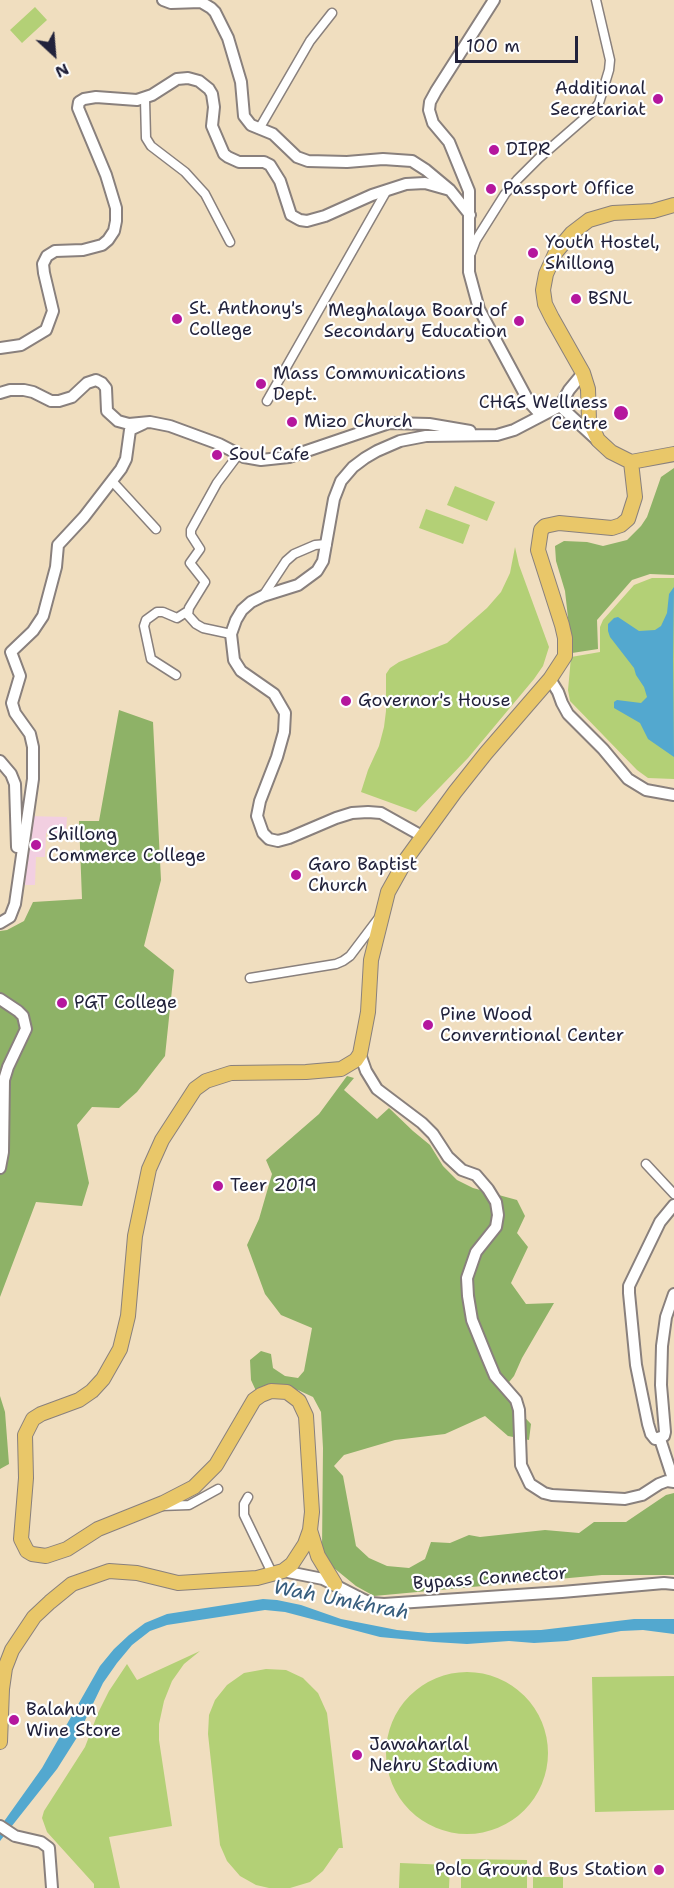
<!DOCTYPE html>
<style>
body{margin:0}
#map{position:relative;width:674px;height:1888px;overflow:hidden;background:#f0debf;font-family:"Shantell Sans",sans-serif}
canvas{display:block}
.north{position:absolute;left:24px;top:24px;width:60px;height:60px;-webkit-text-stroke:4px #fff;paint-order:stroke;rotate:154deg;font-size:16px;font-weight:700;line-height:24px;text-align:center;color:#22223b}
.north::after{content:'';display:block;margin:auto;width:21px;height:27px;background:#22223b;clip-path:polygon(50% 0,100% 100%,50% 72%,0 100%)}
.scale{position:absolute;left:455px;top:36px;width:123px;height:27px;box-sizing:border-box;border:3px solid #22223b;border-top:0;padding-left:8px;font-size:18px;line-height:21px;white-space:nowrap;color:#22223b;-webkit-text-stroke:4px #fff;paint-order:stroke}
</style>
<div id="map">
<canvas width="674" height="1888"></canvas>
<div class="north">N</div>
<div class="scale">100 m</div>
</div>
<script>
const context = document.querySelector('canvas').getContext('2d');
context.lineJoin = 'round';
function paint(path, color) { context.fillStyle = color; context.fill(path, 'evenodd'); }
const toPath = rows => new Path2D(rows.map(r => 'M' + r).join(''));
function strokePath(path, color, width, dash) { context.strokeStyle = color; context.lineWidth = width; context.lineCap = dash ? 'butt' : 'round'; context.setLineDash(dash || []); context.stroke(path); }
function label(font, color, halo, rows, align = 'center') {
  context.font = font + ' "Shantell Sans",sans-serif'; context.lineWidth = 4.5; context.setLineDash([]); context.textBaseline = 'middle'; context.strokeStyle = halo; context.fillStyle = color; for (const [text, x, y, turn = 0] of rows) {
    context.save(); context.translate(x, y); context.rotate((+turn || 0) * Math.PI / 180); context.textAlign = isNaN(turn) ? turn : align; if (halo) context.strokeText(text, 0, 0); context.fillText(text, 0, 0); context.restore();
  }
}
paint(toPath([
 [27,816,67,817,66,833,46,833,45,857,36,857,35,885,25,885]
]), '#f2cfe1');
paint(toPath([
 [35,7,47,20,22,43,10,30],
 [455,486,495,502,487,521,447,505],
 [426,509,470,525,463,544,419,528],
 [515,547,519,565,549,647,543,666,534,679,468,758,416,812,361,792,368,770,379,746,384,727,386,711,386,674,390,668,399,662,447,643,487,608,501,592,510,573],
 [652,578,674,578,674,779,648,778,637,770,570,701,568,690,571,657,600,652,600,627,603,620,634,585],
 [200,1651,184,1664,172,1681,164,1701,159,1724,159,1740,172,1826,109,1837,120,1888,94,1888,94,1884,47,1832,42,1818,44,1811,85,1747,98,1713,109,1691,127,1664,137,1680],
 [266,1669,286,1670,303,1678,318,1693,327,1713,343,1848,339,1848,323,1871,310,1882,290,1888,269,1888,256,1885,240,1876,227,1861,220,1845,208,1734,209,1715,215,1700,227,1685,244,1673],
 '386 1753a81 81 0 1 1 162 0a81 81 0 1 1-162 0Z',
 [674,1676,674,1810,595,1812,592,1677],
 [461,1859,527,1860,527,1888,461,1888],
 [400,1863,450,1865,449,1888,399,1888],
 [533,1877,563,1877,563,1888,533,1888]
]), '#b3d076');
paint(toPath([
 [674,468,674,575,650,574,632,580,597,620,598,649,572,653,565,591,556,561,555,546,564,541,587,542,603,546,627,540,641,526,647,517,661,477],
 [119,710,153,722,161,880,144,946,174,970,165,1056,137,1092,119,1108,92,1107,77,1125,89,1183,82,1206,36,1202,0,1297,0,931,7,930,24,921,33,902,82,899,79,821,99,821],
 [347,1076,354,1078,344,1090,377,1119,389,1108,413,1131,430,1145,443,1166,457,1180,473,1188,517,1200,525,1216,517,1233,528,1247,511,1283,526,1304,554,1303,522,1358,514,1376,501,1392,531,1424,529,1440,508,1436,485,1416,445,1434,395,1440,344,1455,334,1466,343,1476,356,1546,369,1558,387,1566,409,1568,425,1559,431,1542,450,1543,469,1535,480,1537,545,1530,579,1533,594,1522,626,1522,666,1495,674,1493,674,1575,602,1575,374,1596,356,1586,329,1564,322,1549,323,1448,321,1412,313,1397,298,1390,282,1387,257,1393,251,1380,250,1360,261,1351,271,1354,273,1368,285,1376,298,1378,304,1371,312,1328,281,1315,265,1294,247,1245,259,1219,272,1174,266,1160,319,1114],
 [0,1396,5,1412,9,1464,0,1469]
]), '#8eb267');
paint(toPath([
 [674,587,673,659,674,757,648,739,640,723,614,708,614,702,617,700,641,703,647,697,644,687,636,675,634,668,610,637,608,631,608,624,614,618,618,617,639,631,655,630,661,626,667,613,669,594],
 [263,1599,277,1600,301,1605,341,1619,397,1630,428,1633,541,1630,634,1619,674,1619,674,1634,643,1630,621,1631,567,1641,534,1643,509,1641,467,1644,434,1642,380,1637,285,1612,265,1610,167,1625,150,1631,132,1645,117,1663,103,1683,76,1739,57,1769,0,1841,0,1827,42,1768,100,1666,114,1649,129,1635,145,1623,167,1614]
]), '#53a8cf');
const minor = toPath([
 [145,99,146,138,151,146,185,172,205,194,230,242],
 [259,129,310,41,332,13],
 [471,253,476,240,505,194,517,180,539,158,593,111,599,103,609,70,610,60,596,0],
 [267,401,387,190],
 [112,481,156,529],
 [263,596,286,561,294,554,315,545,327,544],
 [231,634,203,628,196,624,188,615,189,608,205,582,190,563,200,549,191,535,191,530,217,483,238,455],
 [176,675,151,659,144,626,146,620,157,612,163,612,177,618,188,611],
 [250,978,336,964,343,961,350,956,378,919],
 [646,1164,674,1194],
 [248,1497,244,1504,244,1515,273,1575],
 [160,1506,189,1505,218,1489]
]);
const tertiary = toPath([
 [163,0,171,3,201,2,211,8,215,12,228,38,241,82,244,116,251,125,273,134,297,157,308,161,347,162,383,159,412,161,426,170,450,190,470,215],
 [494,0,436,91,430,102,429,110,433,123,449,142,469,191,469,272,479,309,529,402,541,415],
 [0,348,21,345,46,330,53,311,44,273,43,264,47,256,55,251,83,250,102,245,108,240,114,231,116,221,116,208,106,175,78,108,79,102,84,99,96,97,137,100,152,95,177,79,188,78,199,81,209,89,212,94,214,107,212,126,224,154,228,157,239,162,264,162,270,165,280,181,291,215,300,220,307,221,325,216,372,195,406,184,425,183,450,190],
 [0,393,10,390,24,390,33,392,51,401,59,401,72,397,87,383,96,380,102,383,106,388,107,411,118,421,129,424,150,422,170,426,219,444,244,457,261,460,289,457,389,423,429,424,470,431],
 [560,406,597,440],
 [550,679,558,692,562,703,568,714,603,749,628,779,646,790,674,795],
 [0,761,11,774,15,784,17,847],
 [422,836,381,813,368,812,352,813,336,818,289,838,278,841,269,839,263,833,257,816,260,801,277,757,284,732,285,713,274,694,241,671,234,660,231,634,236,620,242,610,251,602,263,596,298,585,317,571,323,561,334,499,341,481,353,467,365,458,377,451,400,441,426,436,497,435,514,430,560,406,569,390,583,373],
 [0,923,10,917,15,904,33,779,33,747,30,734,15,713,12,703,20,676,11,652,33,631,43,616,56,567,58,545,84,517,121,469,126,459,130,430,145,423],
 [0,999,18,1011,23,1016,26,1029,8,1067,4,1080,3,1152,0,1168],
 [360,1054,366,1071,377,1089,422,1123,433,1134,448,1157,462,1170,476,1175,488,1189,496,1202,498,1215,496,1227,476,1252,467,1278,468,1296,472,1320,487,1357,495,1376,516,1400,519,1410,521,1465,530,1484,544,1493,552,1495,625,1499,642,1495,659,1484,667,1481,674,1482],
 [674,1205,660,1222,629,1286,629,1293,636,1365,648,1424,651,1434,655,1439,664,1436,665,1432,661,1385,662,1346,666,1317,674,1294],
 [660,1439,674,1482],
 [283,1571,323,1579,362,1599,371,1603,384,1604,562,1592,664,1583,674,1584],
 [0,1826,15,1836,41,1842,49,1848,52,1888]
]);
const primary = toPath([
 [674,205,653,211,613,213,589,220,572,233,556,252,546,274,543,290,545,304,552,318,583,373,588,389,589,420,598,440,611,452,631,462,674,454],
 [310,1530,318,1556,335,1584],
 [0,1742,2,1689,5,1668,12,1650,34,1617,50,1602,72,1584,109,1571,137,1573,178,1583,257,1578,283,1571,292,1564,305,1544,310,1530,312,1512,306,1416,299,1401,287,1392,271,1391,261,1395,254,1400,216,1465,194,1487,163,1503,98,1529,67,1549,46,1556,32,1554,27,1551,21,1539,26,1478,25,1435,33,1419,41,1414,79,1400,92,1391,103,1379,120,1349,128,1316,135,1236,149,1169,162,1140,195,1089,206,1081,231,1073,306,1072,341,1069,356,1060,360,1054,368,1012,371,960,388,892,407,858,455,792,486,753,550,679,565,656,565,638,562,625,538,550,541,530,545,526,559,523,612,528,621,525,628,519,635,497,631,462]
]);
strokePath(minor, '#89807d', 11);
strokePath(tertiary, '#89807d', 14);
strokePath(primary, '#89807d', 16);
strokePath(minor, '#fff', 8);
strokePath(tertiary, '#fff', 10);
strokePath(primary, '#e9c769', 14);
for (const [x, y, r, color] of [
 [658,99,6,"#b5179e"],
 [494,150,6,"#b5179e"],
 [491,189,6,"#b5179e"],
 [533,253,6,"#b5179e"],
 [576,299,6,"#b5179e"],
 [177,319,6,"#b5179e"],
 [519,321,6,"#b5179e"],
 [261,384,6,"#b5179e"],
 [621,413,8,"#b5179e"],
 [292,422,6,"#b5179e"],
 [217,455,6,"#b5179e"],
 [346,701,6,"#b5179e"],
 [36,845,6,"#b5179e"],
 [296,875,6,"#b5179e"],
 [62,1003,6,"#b5179e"],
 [428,1025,6,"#b5179e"],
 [218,1186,6,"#b5179e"],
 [14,1720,6,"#b5179e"],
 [357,1755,6,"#b5179e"],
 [659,1870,6,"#b5179e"]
]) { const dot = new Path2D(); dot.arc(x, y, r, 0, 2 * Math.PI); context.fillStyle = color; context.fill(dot); strokePath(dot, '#fff', 2); }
label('18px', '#22223b', '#fff', [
 ["Additional",646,89,"right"],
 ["Secretariat",646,110,"right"],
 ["DIPR",506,150],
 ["Passport Office",503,189],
 ["Youth Hostel,",545,243],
 ["Shillong",545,264],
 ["BSNL",588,299],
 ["St. Anthony's",189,309],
 ["College",189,330],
 ["Meghalaya Board of",507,311,"right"],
 ["Secondary Education",507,332,"right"],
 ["Mass Communications",273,374],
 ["Dept.",273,395],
 ["CHGS Wellness",608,403,"right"],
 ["Centre",608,424,"right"],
 ["Mizo Church",304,422],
 ["Soul Cafe",229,455],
 ["Governor's House",358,701],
 ["Shillong",48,835],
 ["Commerce College",48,856],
 ["Garo Baptist",308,865],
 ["Church",308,886],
 ["PGT College",74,1003],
 ["Pine Wood",440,1015],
 ["Converntional Center",440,1036],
 ["Teer 2019",230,1186],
 ["Balahun",26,1710],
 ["Wine Store",26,1731],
 ["Jawaharlal",369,1745],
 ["Nehru Stadium",369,1766],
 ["Polo Ground Bus Station",647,1870,"right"]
], 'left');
label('18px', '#22223b', '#fff', [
 ["Bypass Connector",490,1579,-4]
]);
label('italic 20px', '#385e7e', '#fff', [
 ["Wah Umkhrah",341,1601,11]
]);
</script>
